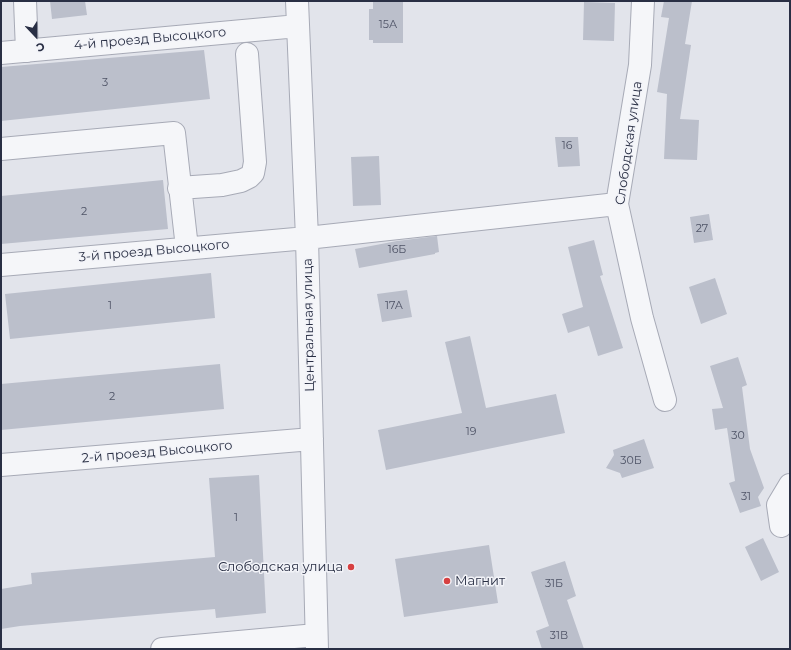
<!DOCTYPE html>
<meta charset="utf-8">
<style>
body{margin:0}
#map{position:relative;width:791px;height:650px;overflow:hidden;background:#e2e4eb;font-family:Montserrat,sans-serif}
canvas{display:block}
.frame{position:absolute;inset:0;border:2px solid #292f44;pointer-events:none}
.north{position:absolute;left:16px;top:16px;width:40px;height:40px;-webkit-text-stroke:3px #f2f3f8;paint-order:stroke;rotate:158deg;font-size:11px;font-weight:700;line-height:16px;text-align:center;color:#292f44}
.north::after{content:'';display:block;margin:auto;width:14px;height:18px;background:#292f44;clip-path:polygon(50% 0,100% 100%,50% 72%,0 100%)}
</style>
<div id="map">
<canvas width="791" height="650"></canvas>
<div class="frame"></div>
<div class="north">С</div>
</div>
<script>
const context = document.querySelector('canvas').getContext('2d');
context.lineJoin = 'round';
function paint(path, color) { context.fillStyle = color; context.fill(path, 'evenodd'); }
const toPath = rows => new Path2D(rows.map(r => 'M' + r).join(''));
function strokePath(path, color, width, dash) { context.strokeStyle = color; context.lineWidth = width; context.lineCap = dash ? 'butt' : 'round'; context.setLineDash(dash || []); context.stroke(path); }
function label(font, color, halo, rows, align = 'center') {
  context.font = font + ' Montserrat,sans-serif'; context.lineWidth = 3; context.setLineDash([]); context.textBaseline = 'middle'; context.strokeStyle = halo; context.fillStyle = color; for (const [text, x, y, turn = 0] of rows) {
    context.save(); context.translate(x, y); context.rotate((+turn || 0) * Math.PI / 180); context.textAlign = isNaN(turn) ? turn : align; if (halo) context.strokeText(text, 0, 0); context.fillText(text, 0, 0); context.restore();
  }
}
paint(toPath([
 [50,1,85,1,87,15,52,19],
 [373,1,403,1,403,43,373,43,373,40,369,40,369,9,373,9],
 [664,1,692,1,685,44,691,45,680,119,699,120,697,160,664,159,667,94,657,92,669,18,661,17],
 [584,2,615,3,614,41,583,40],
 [204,50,210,99,1,121,1,67],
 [555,137,578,137,580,166,558,167],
 [379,156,381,205,353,206,351,157],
 [163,180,168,229,1,244,1,196],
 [709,214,713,240,694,243,690,217],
 [437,236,439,252,435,253,435,254,359,268,355,249,397,241],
 [594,240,603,275,600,276,623,348,598,356,589,326,568,333,562,314,583,307,568,247],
 [211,273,215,318,10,339,5,294],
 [715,278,727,314,701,324,689,287],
 [407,290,412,317,382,322,377,294],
 [470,336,486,408,556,394,565,433,386,470,378,430,462,413,445,342],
 [738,357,747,385,742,387,750,449,764,488,758,497,761,506,740,513,729,483,735,481,727,428,715,430,712,409,723,408,710,366],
 [220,364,224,409,1,430,1,384],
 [644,439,654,468,622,478,620,473,606,468,614,455,613,450],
 [259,475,266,613,216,618,215,609,20,626,1,629,1,589,32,584,31,573,215,557,209,478],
 [763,538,779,572,761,581,745,547],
 [489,545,498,603,404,617,395,559],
 [565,561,576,596,567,600,584,649,542,649,536,631,549,626,531,572]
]), '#bbbfcb');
const minor = toPath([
 [25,1,27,51],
 [297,1,307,238,317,649],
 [643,1,640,65,617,204,642,318,665,400],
 [1,53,298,26],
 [1,149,174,133,187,248],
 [179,188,222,185,241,181,249,177,253,173,255,162,247,54],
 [1,265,307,238,617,204],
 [1,465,312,439],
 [781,526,778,505,790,485],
 [162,649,316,635]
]);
strokePath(minor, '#a7aab6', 24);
strokePath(minor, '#f5f6f9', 22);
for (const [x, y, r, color] of [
 [351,567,4,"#d74041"],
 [447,581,4,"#d74041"]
]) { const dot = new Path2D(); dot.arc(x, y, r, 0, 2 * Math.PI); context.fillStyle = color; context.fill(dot); strokePath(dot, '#f2f3f8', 1.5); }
label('11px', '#4e5366', null, [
 ["15А",388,25],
 ["3",105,83],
 ["16",567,146],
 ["2",84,212],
 ["27",702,229],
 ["16Б",397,250],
 ["1",110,306],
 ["17А",394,306],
 ["2",112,397],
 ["19",471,432],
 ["30",738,436],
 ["30Б",631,461],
 ["31",746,497],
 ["1",236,518],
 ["31Б",554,584],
 ["31В",559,636]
]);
label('13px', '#292f44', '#f2f3f8', [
 ["4-й проезд Высоцкого",150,39,-5],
 ["Слободская улица",629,143,-82],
 ["3-й проезд Высоцкого",154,251,-5],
 ["Центральная улица",309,325,-91],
 ["2-й проезд Высоцкого",157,452,-5]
]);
label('13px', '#292f44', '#f2f3f8', [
 ["Слободская улица",343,567],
 ["Магнит",455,581,"left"]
], 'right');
</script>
